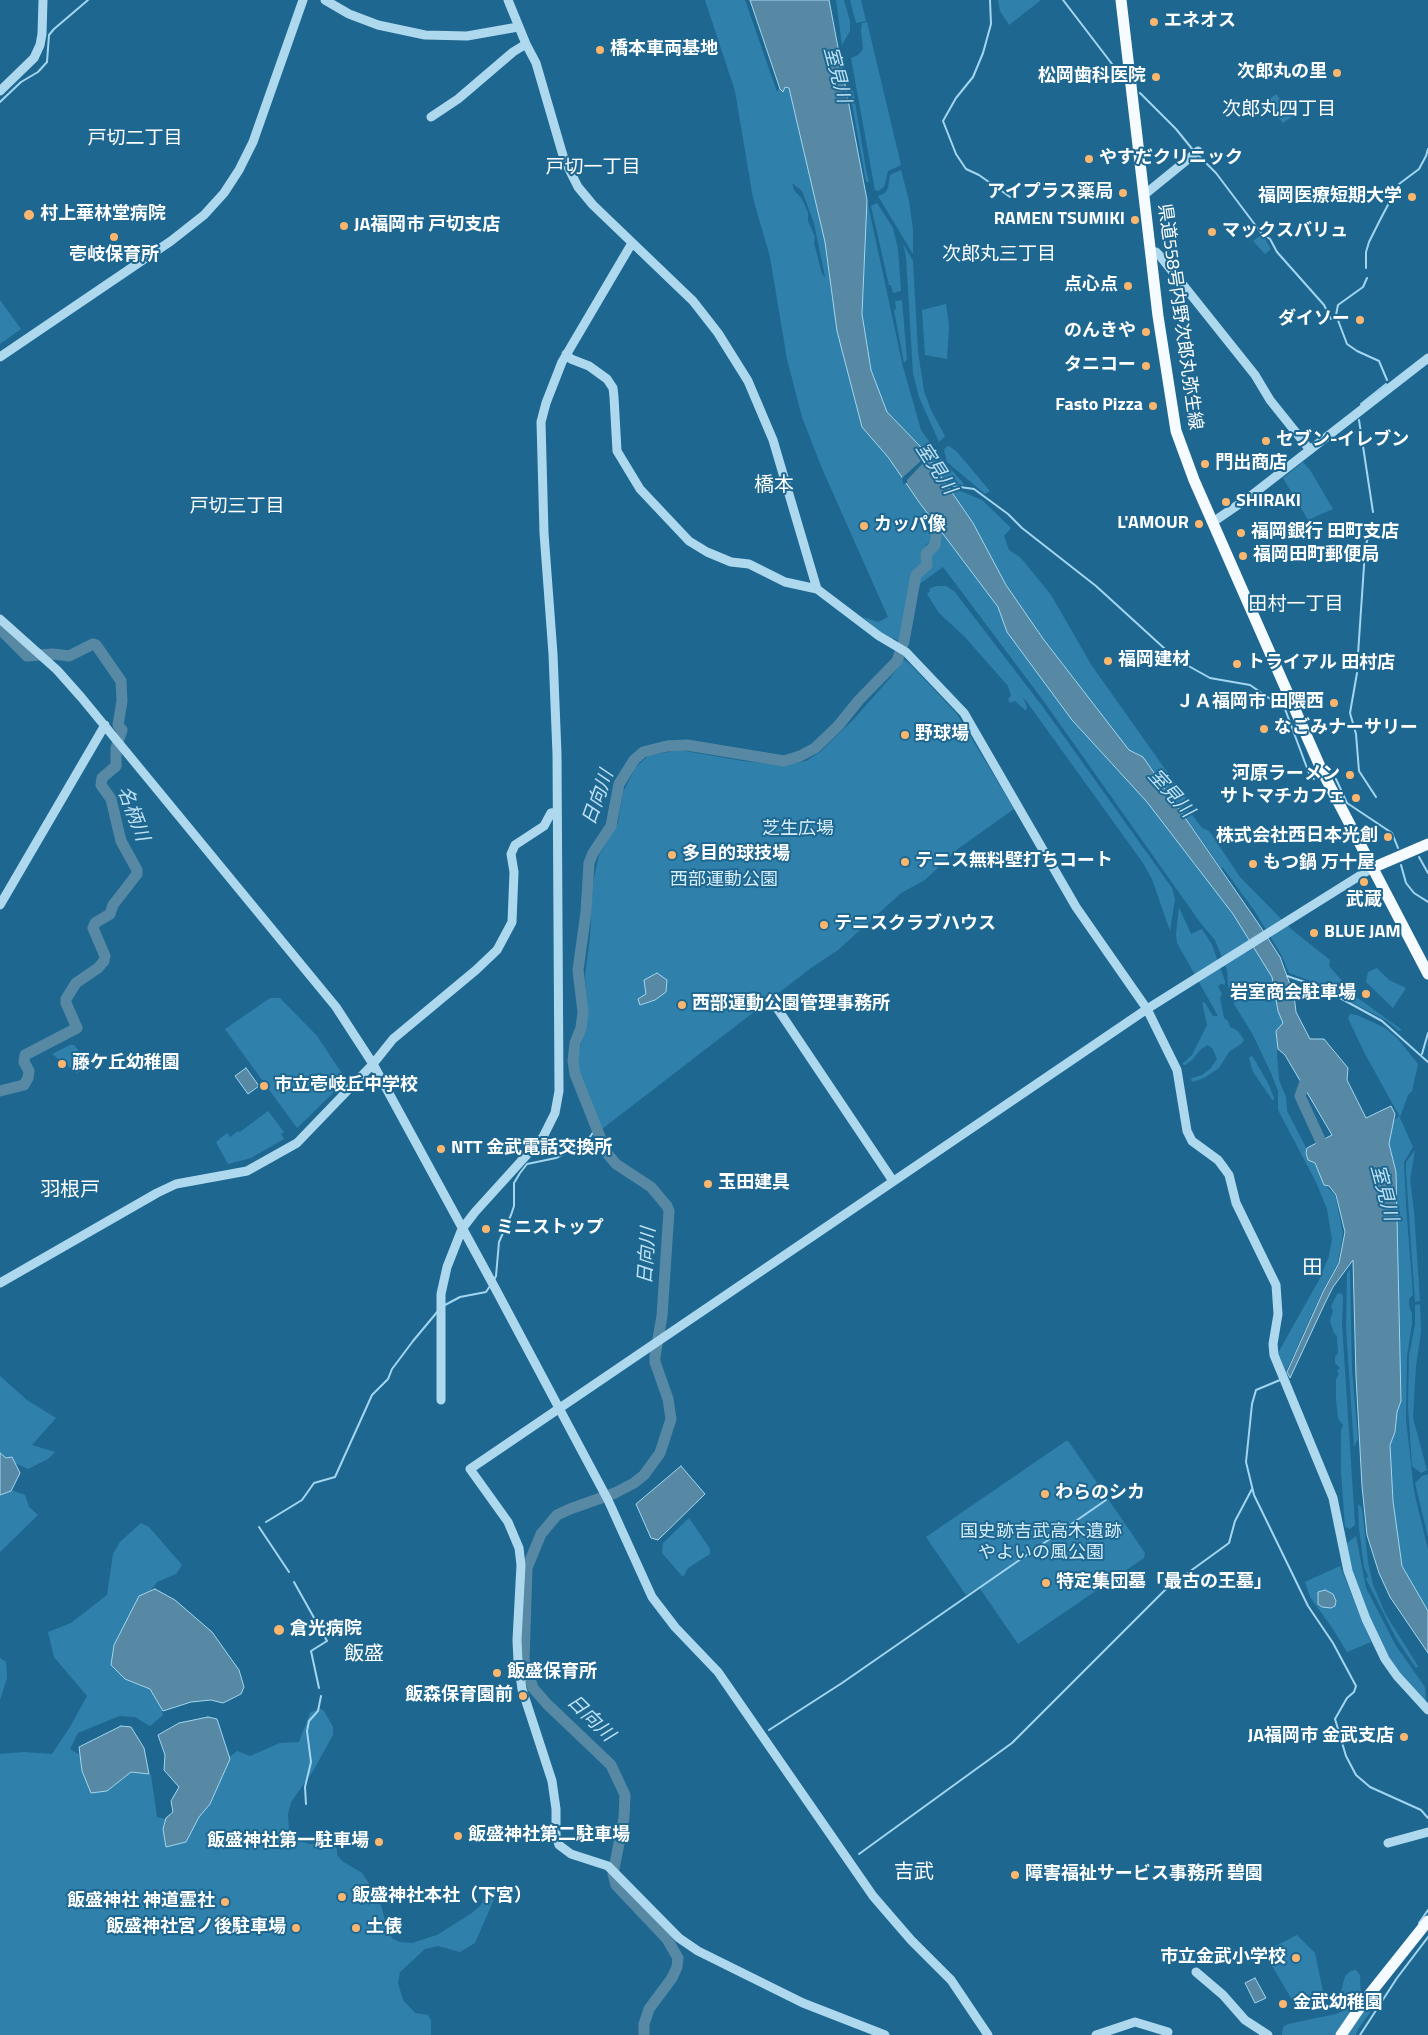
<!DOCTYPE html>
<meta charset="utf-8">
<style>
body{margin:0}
canvas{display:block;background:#1e6791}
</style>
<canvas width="1428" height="2035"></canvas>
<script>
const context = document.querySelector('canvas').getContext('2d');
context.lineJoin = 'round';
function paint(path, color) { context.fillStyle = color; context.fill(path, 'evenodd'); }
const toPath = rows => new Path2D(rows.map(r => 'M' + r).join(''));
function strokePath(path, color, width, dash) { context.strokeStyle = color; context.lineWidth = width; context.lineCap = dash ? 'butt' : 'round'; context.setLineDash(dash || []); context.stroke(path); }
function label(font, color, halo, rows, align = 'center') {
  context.font = font + ' "Titillium Web","Noto Sans JP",sans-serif'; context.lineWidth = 4; context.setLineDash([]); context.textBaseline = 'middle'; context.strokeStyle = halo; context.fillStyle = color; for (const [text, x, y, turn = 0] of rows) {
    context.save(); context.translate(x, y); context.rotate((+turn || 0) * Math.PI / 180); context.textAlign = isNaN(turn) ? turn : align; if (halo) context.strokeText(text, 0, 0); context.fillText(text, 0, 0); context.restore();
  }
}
paint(toPath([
 [705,0,745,0,777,92,781,85,791,87,891,456,935,520,932,542,926,544,922,563,914,572,909,588,905,630,900,641,892,638,888,639,863,617,878,622,888,617,821,466,802,417,787,359,770,257,753,198,735,91],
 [792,183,802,191,814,223,825,277,822,274,814,243,815,237,808,221,808,213,802,199,794,190],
 [836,0,844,0,850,21,850,31,842,45],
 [850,0,861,0,866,21,856,23],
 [998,0,1041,0,1009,25,1000,11],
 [867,22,901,165,888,171,884,187,878,191,875,190,851,58,858,55,863,49,861,31,862,23],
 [853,90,866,169,869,182,866,182,850,92],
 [1276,94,1293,116,1283,123,1266,102],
 [901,170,909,201,913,230,913,254,878,196,885,193,888,188,890,175],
 [867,200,903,367,921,430,940,457,964,484,962,485,941,481,885,414,869,373,859,314],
 [877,203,893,228,898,249,901,291,893,293,891,285,889,285,871,206],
 [1262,234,1271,249,1265,254,1253,241],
 [903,244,913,261,918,352,924,391,931,410,945,436,939,442,919,397,913,373,906,256],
 [0,300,21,329,0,344],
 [902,300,907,359,904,363,894,310,896,309,895,301],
 [946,304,949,326,947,359,925,355,922,310],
 [949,446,957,452,990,491,985,494,947,462,944,450,946,447],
 [1303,462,1310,470,1333,509,1308,520,1283,478],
 [946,489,958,490,982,500,1011,528,1004,536,1009,550,1021,558,1051,595,1092,666,1187,800,1187,808,1202,828,1209,831,1240,877,1291,929,1330,960,1329,966,1355,996,1402,1030,1399,1031,1387,1021,1314,982,1289,973,1281,954,1254,910,1223,868,1221,868,1143,757,1132,751,1127,753,1006,590],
 [941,526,1148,801,1235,912,1274,975,1286,1024,1279,1033,1277,1054,1279,1080,1286,1097,1287,1111,1326,1186,1335,1195,1343,1233,1338,1263,1323,1290,1286,1371,1278,1353,1319,1280,1329,1256,1332,1239,1327,1209,1316,1182,1278,1110,1278,1091,1271,1073,1252,1033,1235,1006,1228,985,1227,970,1215,940,1202,925,1045,703,943,567,918,585,919,575,930,564,928,555,938,545],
 [936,586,946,586,954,591,1043,707,1172,888,1175,899,1170,931,1152,879,1143,863,1027,702,1022,697,1026,704,1027,709,1025,710,1015,701,1010,703,1008,699,1011,696,1008,686,964,636,939,613,927,594,930,591,929,589],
 [903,659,910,664,957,714,1014,809,959,848,925,880,901,893,838,950,811,968,602,1129,582,1084,577,1069,577,1060,588,1017,585,976,590,937,593,883,599,855,618,823,623,792,636,767,648,756,679,750,743,761,783,765,806,761,820,752,853,720,891,677],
 [1179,907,1191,934,1202,929,1212,945,1225,981,1225,985,1221,984,1218,986,1222,994,1220,998,1224,1018,1228,1021,1230,1027,1238,1031,1244,1040,1242,1043,1229,1052,1219,1068,1204,1078,1193,1082,1191,1080,1192,1078,1202,1075,1210,1069,1217,1059,1212,1048,1207,1045,1200,1050,1192,1060,1185,1065,1182,1064,1192,1055,1207,1025,1202,1002,1205,1003,1213,1016,1218,1016,1177,943,1176,934],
 [1377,968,1389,980,1406,988,1393,1008,1366,982,1368,972],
 [270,998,280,998,317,1036,343,1075,332,1087,335,1091,297,1128,225,1029],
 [1350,1014,1357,1015,1385,1028,1397,1038,1418,1064,1412,1091,1408,1095,1400,1117,1365,1054,1348,1018],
 [70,1045,74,1045,91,1065,77,1073,52,1054],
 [1251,1056,1253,1057,1269,1085,1274,1098,1273,1101,1253,1072,1249,1058],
 [268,1111,284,1132,281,1134,284,1139,251,1158,228,1164,216,1142,227,1133,230,1137,238,1131,240,1132],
 [1399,1116,1413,1147,1404,1162,1406,1205,1413,1295,1409,1299,1409,1305,1412,1314,1412,1324,1407,1356,1406,1420,1414,1491,1428,1550,1428,1616,1401,1569,1388,1479,1386,1143,1391,1123],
 [1415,1150,1410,1180,1414,1211,1420,1301,1415,1302,1406,1172,1406,1162],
 [1350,1269,1352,1370,1358,1439,1354,1447,1346,1328,1347,1273],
 [1340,1293,1343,1295,1342,1324,1355,1525,1350,1529,1345,1527,1341,1471,1341,1430,1343,1425,1338,1418,1336,1399,1336,1379,1339,1374,1337,1371,1340,1368,1335,1363,1335,1357,1338,1353,1337,1336,1334,1333,1330,1321,1333,1311,1331,1307,1337,1294],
 [1420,1304,1421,1332,1416,1366,1413,1418,1427,1470,1421,1473,1412,1466,1408,1406,1409,1356,1415,1324,1415,1305],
 [0,1376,27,1400,56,1418,32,1445,55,1452,48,1459,28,1469,0,1456],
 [1066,1441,1069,1442,1145,1553,1144,1558,1018,1644,979,1587,966,1595,926,1537],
 [1428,1474,1428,1537,1415,1483,1422,1476],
 [8,1489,25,1495,29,1507,38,1515,0,1552,0,1491],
 [1358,1504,1362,1508,1368,1562,1373,1585,1386,1615,1418,1666,1416,1668,1396,1638,1366,1579,1368,1576,1364,1567,1359,1528],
 [689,1518,710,1549,710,1554,688,1568,683,1577,662,1553,663,1543],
 [141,1523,149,1527,182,1565,176,1574,157,1582,146,1597,156,1688,163,1715,150,1726,135,1717,119,1716,78,1733,70,1749,83,1757,130,1770,145,1768,151,1775,157,1817,178,1822,219,1766,237,1751,250,1756,280,1743,299,1742,310,1713,319,1708,324,1711,333,1727,333,1735,313,1771,291,1802,288,1814,289,1829,295,1839,309,1844,331,1843,337,1849,337,1855,342,1861,362,1873,372,1888,380,1902,389,1934,393,1939,400,1942,412,1943,437,1935,472,1913,481,1905,491,1884,498,1890,475,1943,460,1952,438,1946,425,1949,400,1972,398,1983,403,2000,415,2013,428,2015,431,2020,431,2035,0,2035,0,1754,24,1752,52,1754,70,1727,87,1696,54,1657,48,1632,71,1623,107,1595,113,1554,120,1542],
 [1356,1536,1366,1588,1396,1646,1425,1687,1426,1703,1404,1680,1388,1655,1371,1622,1354,1578,1346,1544],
 [1340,1566,1371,1642,1347,1652,1333,1629,1310,1597,1305,1582],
 [0,1658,6,1662,7,1678,0,1700],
 [1297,1935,1315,1953,1325,2001,1298,2010,1264,1952],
 [1356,1970,1360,1975,1361,1998,1337,2035,1282,2035,1283,2027,1288,2024,1336,2014,1343,2011,1341,1992,1345,1976,1351,1971],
 [1373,1999,1376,2003,1375,2006,1358,2029,1356,2035,1345,2035]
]), '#2f81ac');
const water = toPath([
 [750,0,829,0,867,200,862,314,871,370,887,412,920,446,973,523,1006,585,1044,640,1129,750,1143,757,1260,926,1280,957,1294,995,1296,1012,1310,1039,1324,1039,1348,1068,1347,1080,1366,1118,1391,1106,1395,1114,1389,1144,1396,1172,1401,1401,1397,1412,1395,1432,1390,1445,1393,1501,1402,1566,1428,1611,1428,1653,1390,1597,1379,1573,1367,1535,1362,1486,1356,1376,1353,1260,1333,1287,1325,1303,1290,1378,1287,1372,1324,1290,1339,1263,1345,1232,1336,1195,1329,1186,1324,1185,1315,1163,1308,1160,1306,1153,1307,1148,1332,1135,1285,1055,1278,1049,1276,1031,1283,1023,1278,1011,1272,977,1233,914,1147,802,1072,720,1007,632,998,607,919,502,888,457,862,427,837,331,825,242,789,88,785,87,783,92,780,89,750,0],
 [657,973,667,980,666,992,655,1000,640,1005,638,999,646,994,644,980,657,973],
 [246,1068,259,1086,248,1094,235,1076,246,1068],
 [0,1453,6,1458,12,1457,20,1473,11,1491,0,1495,0,1453],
 [681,1466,705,1494,658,1540,651,1538,636,1504,681,1466],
 [155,1589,175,1600,212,1632,239,1670,244,1687,241,1694,223,1703,211,1700,191,1702,163,1711,150,1689,125,1679,111,1665,114,1645,139,1596,155,1589],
 [1325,1590,1333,1594,1336,1601,1335,1606,1331,1608,1322,1607,1318,1604,1318,1592,1325,1590],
 [208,1717,217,1719,230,1759,210,1804,199,1817,186,1842,166,1847,163,1829,166,1818,173,1812,171,1801,179,1787,164,1770,165,1755,158,1735,179,1723,208,1717],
 [121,1726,131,1727,144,1748,149,1774,131,1772,107,1791,91,1793,82,1771,79,1747,121,1726],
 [1255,1978,1266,1998,1255,2003,1245,1983,1255,1978]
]);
paint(water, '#5789a4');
strokePath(water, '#a2d5ef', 1);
paint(toPath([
 [928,454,930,456,928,462,924,462,907,480,907,483,903,484,902,478,923,459,924,456]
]), '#1e6791');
strokePath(toPath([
 [990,0,991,24,983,53,973,77,956,98,943,121,956,154,966,169,979,175,1010,197],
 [1063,0,1122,77],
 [1140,93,1176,129,1193,150],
 [0,102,21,82,38,72,47,62,49,35,54,29,88,0],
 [1198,155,1216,173,1262,234,1270,239,1277,252,1324,305,1331,319],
 [1366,268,1366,252,1369,242,1380,220,1399,184,1419,169,1426,156,1428,149],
 [1367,278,1363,287,1338,305,1336,315,1347,344,1357,351,1379,361,1387,380],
 [1361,404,1386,384],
 [1359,420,1373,512],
 [946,485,974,489,1008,514,1022,528,1096,586,1176,659,1210,678,1250,685,1285,709,1310,776,1314,779],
 [1366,545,1372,521],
 [1357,669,1365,551],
 [1357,673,1350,713,1356,734,1359,771,1376,797],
 [1336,779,1347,803,1392,833,1398,848],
 [1419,857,1428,873],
 [1401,865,1406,883,1414,893,1428,902],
 [1287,976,1320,987,1382,1021,1428,1062],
 [1422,1054,1428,1033],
 [494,1280,496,1276,499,1242,511,1215,514,1206,514,1183,520,1173,527,1164,556,1158,578,1147,590,1137,596,1128],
 [445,1305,460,1297,486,1292,490,1286],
 [1280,1380,1256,1390,1252,1404,1246,1462,1254,1495,1308,1606,1333,1643,1356,1686,1354,1692,1347,1698,1335,1719,1346,1756,1356,1775,1370,1787,1421,1810,1428,1818],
 [266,1522,302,1500,314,1483,335,1477,372,1395,388,1379,392,1369,413,1341,438,1311],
 [259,1527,289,1572],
 [294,1582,327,1641,311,1651,319,1688],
 [769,1730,842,1683,1106,1500],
 [306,1804,305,1787,311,1762,307,1731,309,1721,318,1711,321,1696],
 [859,1854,1012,1743,1167,1588,1229,1543,1235,1521,1252,1489],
 [1419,1923,1428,1910],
 [1360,2035,1397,1978,1428,1937]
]), '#a2d5ef', 2);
strokePath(toPath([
 [0,629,27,656,53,654,69,656,93,644,96,645,121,681,122,701,118,725,122,730,116,748,116,766,102,778,101,785,111,799,121,841,137,870,137,874,113,905,110,914,95,923,93,928,105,956,104,961,98,968,76,983,66,999,66,1003,77,1028,25,1055,24,1062,29,1071,28,1078,24,1085,0,1091],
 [1305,1075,1306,1079,1300,1096,1322,1144,1331,1151],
 [644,2035,644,2024,649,2009,672,1978,677,1967,678,1958,667,1939,616,1885,613,1874,624,1818,625,1795,611,1765,547,1704,533,1688,524,1660,527,1568,541,1534,557,1515,570,1509,615,1493,634,1483,644,1475,660,1453,671,1419,668,1399,655,1362,655,1356,662,1316,669,1211,667,1206,651,1187,616,1164,606,1152,575,1074,573,1061,575,1043,581,1028,583,1012,578,970,586,912,589,863,593,853,611,826,619,784,634,760,643,752,667,746,687,745,784,761,800,756,815,748,838,726,859,700,897,661,904,641,916,575,927,565,926,554,935,545,939,512]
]), '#5789a4', 11);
strokePath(toPath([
 [325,0,349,14,378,25,425,35,467,36,518,27],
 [508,0,526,44,536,63,564,159,578,187,593,205,693,301,718,333,748,381,773,440,817,589,879,636,906,652,964,713,1076,907,1147,1009,1177,1070,1187,1131,1192,1141,1218,1160,1224,1168,1229,1175,1236,1203,1276,1285,1278,1314,1273,1344,1274,1355,1333,1498,1348,1571,1366,1619,1385,1659,1397,1676,1428,1710],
 [0,91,34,58,40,45,42,34,43,0],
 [431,117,458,99,513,52,526,44],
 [1144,195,1198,151],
 [1151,252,1156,252,1160,256,1255,375,1270,400,1310,450],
 [566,354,571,359,589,366,607,379,613,388,614,397,617,451,640,489,689,541,707,552,731,562,749,564,785,582,817,589],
 [0,357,171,241,204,215,224,193,239,170,253,142,303,0],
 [1213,522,1248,498,1428,358],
 [0,619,57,670,81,697,336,1007,373,1064,495,1288,608,1500,652,1597,675,1627,718,1672,873,1896,911,1940,951,1980,988,2035],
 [0,905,105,725],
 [773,1002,893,1181],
 [0,1283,157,1193,176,1184,247,1171,297,1143,373,1064,393,1039,476,970,497,950,512,922,514,872,511,854,515,845,544,826,551,813,557,812],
 [441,1400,441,1294,447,1267,462,1229,475,1212,543,1137,555,1113,559,1091,557,754,553,654,544,533,541,422,546,403,562,362,632,243],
 [1388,1843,1428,1832],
 [1196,1972,1223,1995,1245,2020,1268,2035],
 [885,2035,803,2003,698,1951,679,1938,608,1866,571,1854,559,1845,556,1835,556,1809,552,1781,522,1689,518,1661,517,1640,521,1565,519,1548,508,1522,470,1469,1147,1009,1372,868],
 [1096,2035,1135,2022,1168,2032]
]), '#aed8ed', 9);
strokePath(toPath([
 [1121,0,1158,316,1176,431,1194,480,1322,771,1428,974],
 [1372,868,1428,844],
 [1341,2035,1365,2000,1428,1921]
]), '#f5fbff', 11);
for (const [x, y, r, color] of [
 [1154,22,5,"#fcb66e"],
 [600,50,5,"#fcb66e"],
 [1337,73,5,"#fcb66e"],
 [1156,77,5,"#fcb66e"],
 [1089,159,5,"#fcb66e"],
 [1123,193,5,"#fcb66e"],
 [1412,197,5,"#fcb66e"],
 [29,215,6,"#fcb66e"],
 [1135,220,5,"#fcb66e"],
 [344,226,5,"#fcb66e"],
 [1212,232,5,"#fcb66e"],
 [114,237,5,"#fcb66e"],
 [1128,286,5,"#fcb66e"],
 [1360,320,5,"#fcb66e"],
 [1146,332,5,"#fcb66e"],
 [1146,366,5,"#fcb66e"],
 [1153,406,5,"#fcb66e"],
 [1266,441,5,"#fcb66e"],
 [1205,464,5,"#fcb66e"],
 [1226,502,5,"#fcb66e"],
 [1199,524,5,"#fcb66e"],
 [864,526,5,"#fcb66e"],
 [1241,533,5,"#fcb66e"],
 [1243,556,5,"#fcb66e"],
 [1108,661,5,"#fcb66e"],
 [1237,664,5,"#fcb66e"],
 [1334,703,5,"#fcb66e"],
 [1264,729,5,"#fcb66e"],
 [905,735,5,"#fcb66e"],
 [1350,775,5,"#fcb66e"],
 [1356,798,5,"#fcb66e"],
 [1388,837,5,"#fcb66e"],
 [672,855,5,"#fcb66e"],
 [905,862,5,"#fcb66e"],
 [1253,864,5,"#fcb66e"],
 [1364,882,5,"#fcb66e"],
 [824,925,5,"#fcb66e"],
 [1314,933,5,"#fcb66e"],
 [1366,994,5,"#fcb66e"],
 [682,1005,5,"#fcb66e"],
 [62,1064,5,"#fcb66e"],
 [264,1086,5,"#fcb66e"],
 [441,1149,5,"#fcb66e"],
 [708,1184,5,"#fcb66e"],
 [486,1229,5,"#fcb66e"],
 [1045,1494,5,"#fcb66e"],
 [1046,1583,5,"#fcb66e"],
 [279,1630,6,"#fcb66e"],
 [497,1673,5,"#fcb66e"],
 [523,1696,5,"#fcb66e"],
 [1404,1737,5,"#fcb66e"],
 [458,1836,5,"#fcb66e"],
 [379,1842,5,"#fcb66e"],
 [1015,1875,5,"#fcb66e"],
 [342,1897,5,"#fcb66e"],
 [225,1902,5,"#fcb66e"],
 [296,1928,5,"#fcb66e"],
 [356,1928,5,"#fcb66e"],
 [1296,1958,5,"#fcb66e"],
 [1283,2004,5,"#fcb66e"]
]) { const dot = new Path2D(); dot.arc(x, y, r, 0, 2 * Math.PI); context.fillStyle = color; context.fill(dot); strokePath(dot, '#1e6791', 2); }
label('bold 18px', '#fff', '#1e6791', [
 ["エネオス",1164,22],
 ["橋本車両基地",610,50],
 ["次郎丸の里",1327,73,"right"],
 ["松岡歯科医院",1146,77,"right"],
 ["やすだクリニック",1099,159],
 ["アイプラス薬局",1113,193,"right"],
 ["福岡医療短期大学",1402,197,"right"],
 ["村上華林堂病院",40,215],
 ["RAMEN TSUMIKI",1125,220,"right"],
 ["JA福岡市 戸切支店",354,226],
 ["マックスバリュ",1222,232],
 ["壱岐保育所",114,256,"center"],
 ["点心点",1118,286,"right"],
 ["ダイソー",1350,320,"right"],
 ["のんきや",1136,332,"right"],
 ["タニコー",1136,366,"right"],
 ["Fasto Pizza",1143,406,"right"],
 ["セブン-イレブン",1276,441],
 ["門出商店",1215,464],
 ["SHIRAKI",1236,502],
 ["L'AMOUR",1189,524,"right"],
 ["カッパ像",874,526],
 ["福岡銀行 田町支店",1251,533],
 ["福岡田町郵便局",1253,556],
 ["福岡建材",1118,661],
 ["トライアル 田村店",1247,664],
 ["ＪＡ福岡市 田隈西",1324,703,"right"],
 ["なごみナーサリー",1274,729],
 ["野球場",915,735],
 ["河原ラーメン",1340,775,"right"],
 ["サトマチカフェ",1346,798,"right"],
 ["株式会社西日本光創",1378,837,"right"],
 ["多目的球技場",682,855],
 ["テニス無料壁打ちコート",915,862],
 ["もつ鍋 万十屋",1263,864],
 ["武蔵",1364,901,"center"],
 ["テニスクラブハウス",834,925],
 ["BLUE JAM",1324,933],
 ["岩室商会駐車場",1356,994,"right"],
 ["西部運動公園管理事務所",692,1005],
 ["藤ケ丘幼稚園",72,1064],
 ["市立壱岐丘中学校",274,1086],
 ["NTT 金武電話交換所",451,1149],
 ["玉田建具",718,1184],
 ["ミニストップ",496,1229],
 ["わらのシカ",1055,1494],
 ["特定集団墓「最古の王墓」",1056,1583],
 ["倉光病院",290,1630],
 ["飯盛保育所",507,1673],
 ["飯森保育園前",513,1696,"right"],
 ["JA福岡市 金武支店",1394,1737,"right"],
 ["飯盛神社第二駐車場",468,1836],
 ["飯盛神社第一駐車場",369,1842,"right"],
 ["障害福祉サービス事務所 碧園",1025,1875],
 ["飯盛神社本社（下宮）",352,1897],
 ["飯盛神社 神道霊社",215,1902,"right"],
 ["飯盛神社宮ノ後駐車場",286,1928,"right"],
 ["土俵",366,1928],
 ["市立金武小学校",1286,1958,"right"],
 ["金武幼稚園",1293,2004]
], 'left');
label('18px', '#fff', '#1e6791', [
 ["県道558号内野次郎丸弥生線",1179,317,82]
]);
label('18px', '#d4edfa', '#1e6791', [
 ["芝生広場",798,830],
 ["西部運動公園",724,881],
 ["国史跡吉武高木遺跡",1041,1533],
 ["やよいの風公園",1041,1554]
]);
label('italic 19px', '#bee2f5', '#1e6791', [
 ["室見川",836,75,75],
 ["室見川",935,469,57],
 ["室見川",1170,794,48],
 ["日向川",599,798,-70],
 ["名柄川",132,814,69],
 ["室見川",1383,1193,75],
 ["日向川",648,1256,-86],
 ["日向川",590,1719,44]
]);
label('19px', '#fff', '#1e6791', [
 ["次郎丸四丁目",1279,110],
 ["戸切二丁目",135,139],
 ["戸切一丁目",593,168],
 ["次郎丸三丁目",999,255],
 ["戸切三丁目",237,507],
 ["田村一丁目",1296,605]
]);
label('20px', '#fff', '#1e6791', [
 ["橋本",774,486],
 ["羽根戸",70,1191],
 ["田",1312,1269],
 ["飯盛",364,1655],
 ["吉武",914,1873]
]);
</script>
